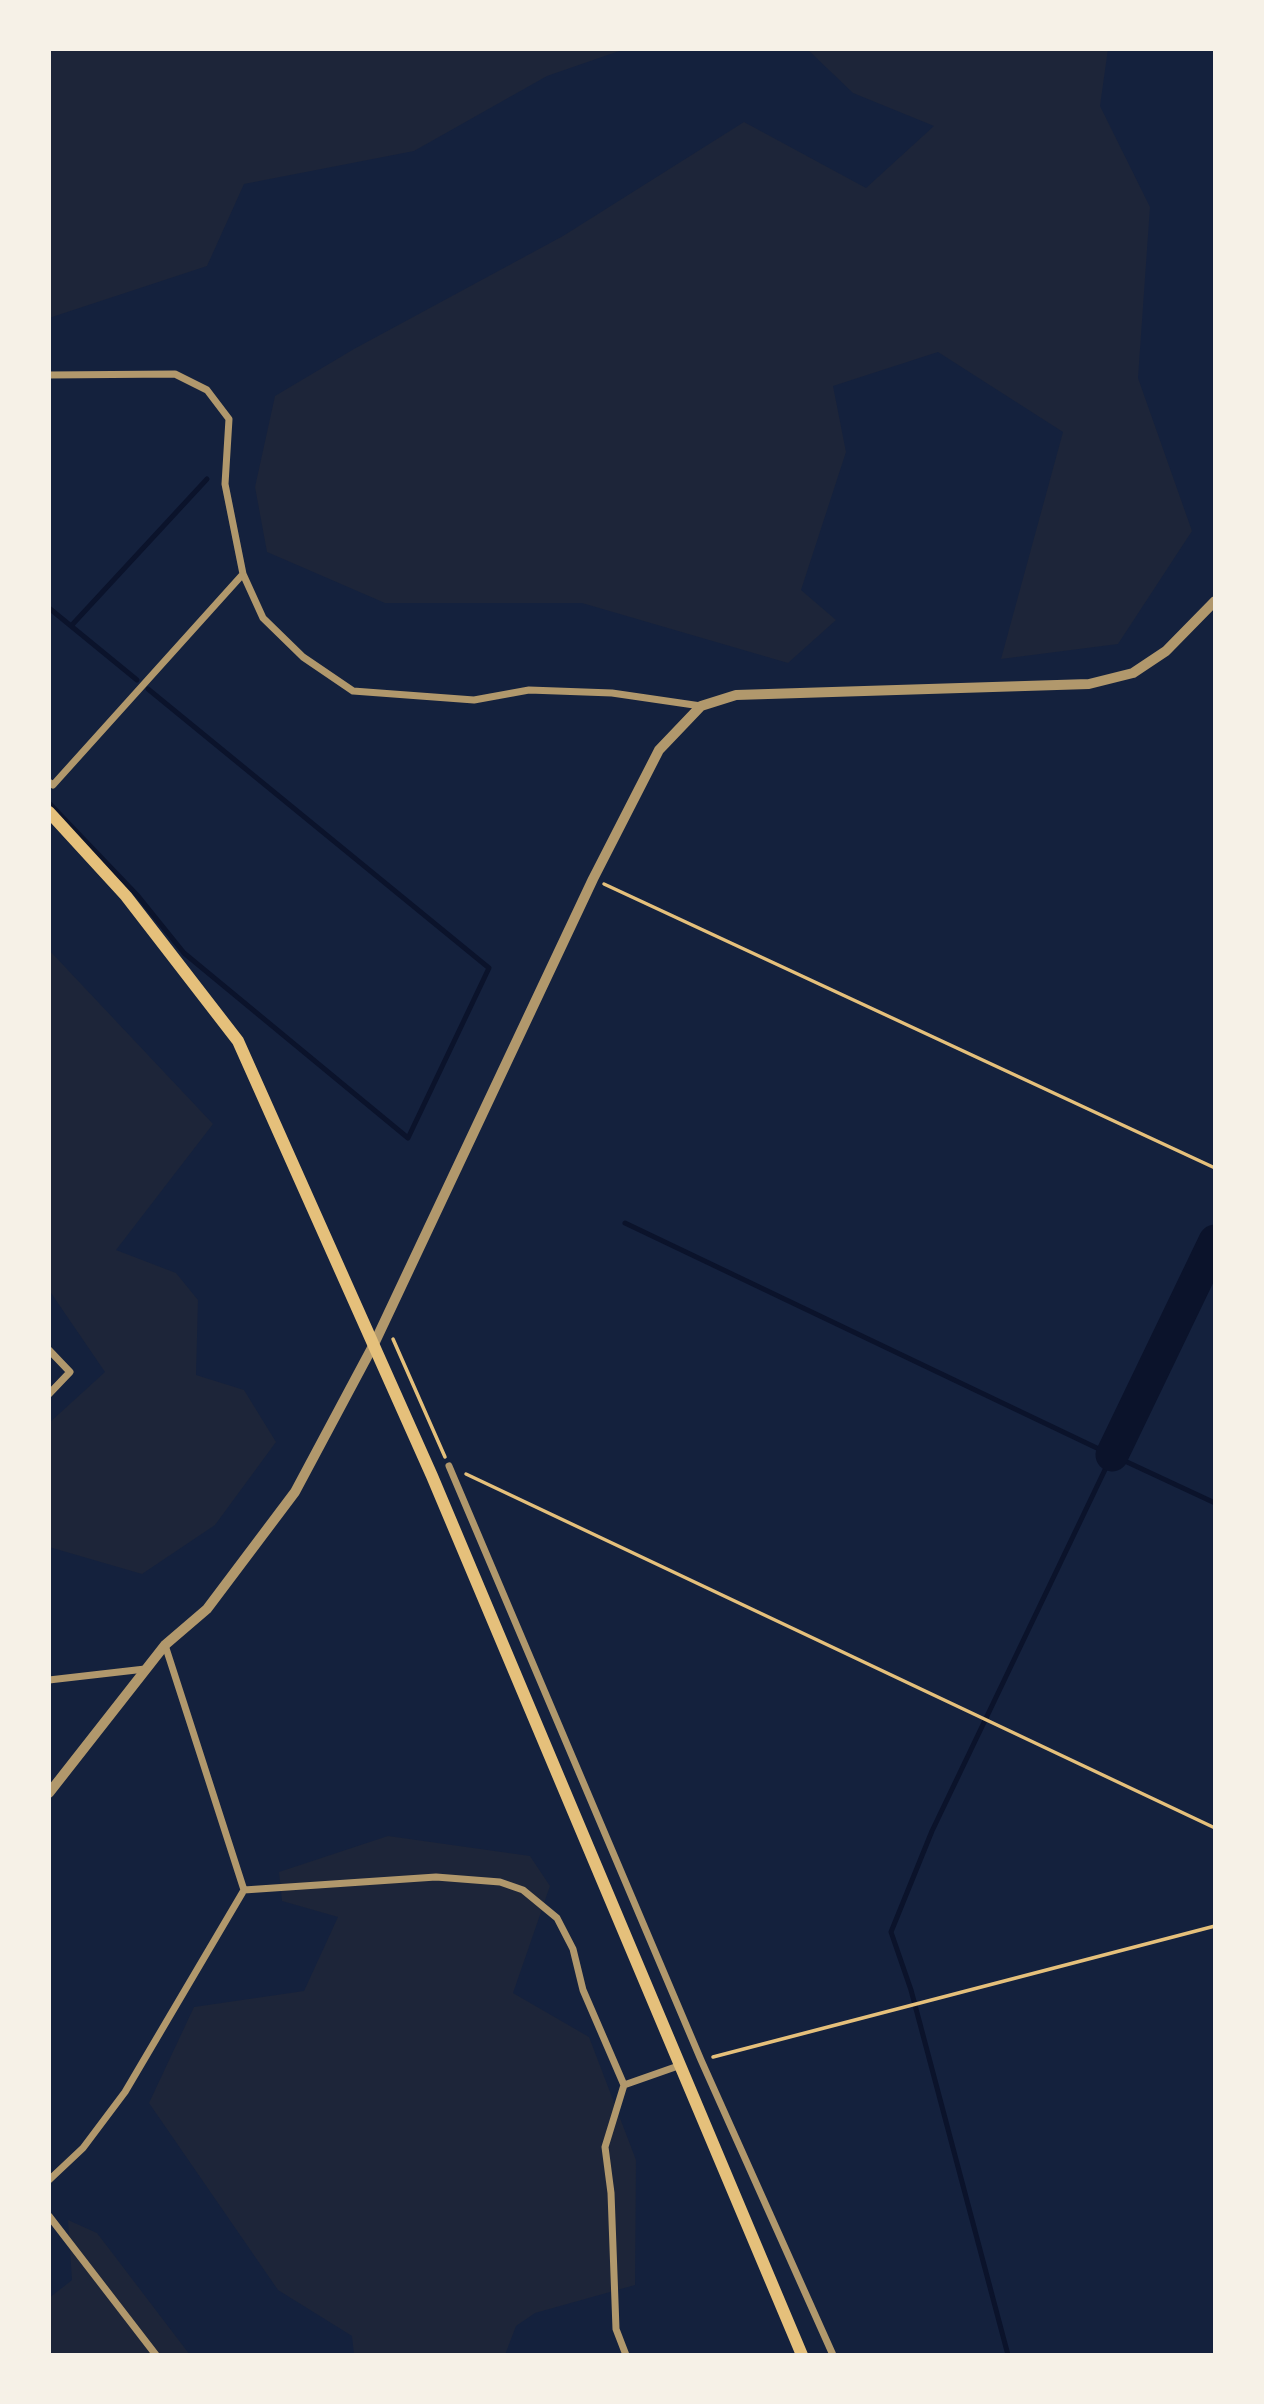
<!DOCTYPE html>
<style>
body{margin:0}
#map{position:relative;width:1264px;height:2404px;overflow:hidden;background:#14213d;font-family:Rubik,sans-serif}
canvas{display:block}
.frame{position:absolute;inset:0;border:51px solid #f6f1e7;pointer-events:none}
</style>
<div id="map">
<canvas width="1264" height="2404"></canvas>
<div class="frame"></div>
</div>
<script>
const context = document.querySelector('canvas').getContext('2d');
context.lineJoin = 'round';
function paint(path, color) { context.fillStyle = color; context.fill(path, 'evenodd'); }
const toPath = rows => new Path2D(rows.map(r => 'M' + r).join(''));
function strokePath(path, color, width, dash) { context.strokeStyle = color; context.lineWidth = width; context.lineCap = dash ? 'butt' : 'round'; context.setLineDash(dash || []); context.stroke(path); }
paint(toPath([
 [49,49,625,49,547,76,414,151,244,184,207,266,49,318],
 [807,49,1108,49,1100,106,1150,207,1138,378,1192,531,1118,644,1001,659,1063,432,938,352,833,386,846,452,801,590,836,620,788,663,582,603,385,603,267,552,255,487,275,396,354,349,563,236,744,122,866,188,934,126,853,93],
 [49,950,213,1124,116,1250,176,1273,198,1300,196,1375,244,1390,276,1442,215,1525,142,1574,49,1547,49,1423,105,1372,49,1290],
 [388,1836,530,1856,550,1886,513,1993,589,2037,636,2160,635,2285,535,2313,516,2326,505,2355,354,2355,352,2336,278,2290,149,2103,194,2007,304,1991,338,1917,282,1901,279,1872],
 [68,2220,97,2233,190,2355,49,2355,49,2298,72,2280]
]), '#1d2539');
strokePath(toPath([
 [49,608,137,680],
 [71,626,207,479],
 [49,803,138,896,184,953,408,1138,489,968,148,689],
 [625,1223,1101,1450],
 [1127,1462,1215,1503],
 [1008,2355,911,1990,891,1932,932,1831,1112,1455]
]), '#0b132b', 5);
strokePath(toPath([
 [1112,1455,1215,1241]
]), '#0b132b', 33);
strokePath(toPath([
 [604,884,1215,1168],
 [393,1339,445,1457],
 [466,1474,1215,1828],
 [713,2057,1215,1926]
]), '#e5c07b', 3.5);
strokePath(toPath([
 [49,375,175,374,207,390,229,419,225,484,243,574,263,618,303,657,353,691,474,700,529,690,612,693,701,706],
 [49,782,53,785,243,574],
 [49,1350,70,1372,49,1394],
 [449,1466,701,2060,833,2355],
 [49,1680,145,1669],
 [244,1890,436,1877,500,1882,523,1890,557,1918,573,1949,583,1990,624,2085,605,2147,611,2193,616,2329,626,2355],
 [624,2085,681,2065],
 [49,2180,83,2148,125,2092,244,1890,165,1645],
 [49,2216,156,2355]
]), '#b1986c', 7);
strokePath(toPath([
 [49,1793,165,1645,207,1609,295,1492,374,1344,593,879,659,750,701,706,736,695,1089,684,1133,673,1166,651,1215,601]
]), '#b1986c', 10);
strokePath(toPath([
 [49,812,126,896,238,1041,432,1476,802,2355]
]), '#e5c07b', 12);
</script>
